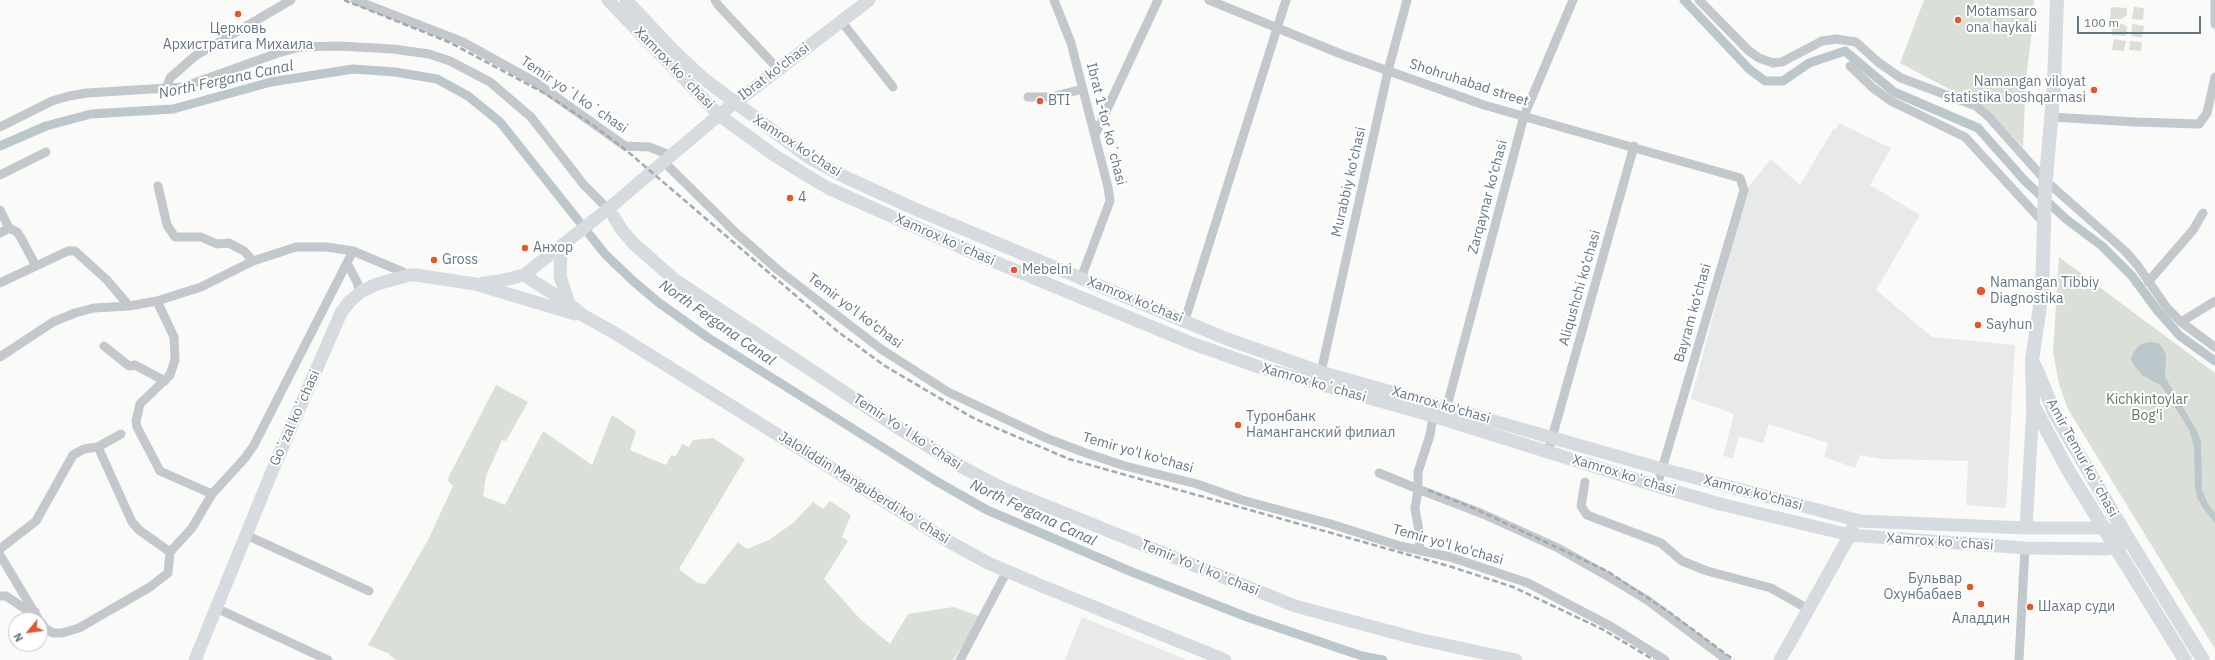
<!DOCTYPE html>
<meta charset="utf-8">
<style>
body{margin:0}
#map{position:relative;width:2215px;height:660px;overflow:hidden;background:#fafaf8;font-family:"IBM Plex Sans",sans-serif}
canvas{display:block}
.north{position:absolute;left:8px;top:612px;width:40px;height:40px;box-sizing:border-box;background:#fff;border:1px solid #c1c8cd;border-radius:50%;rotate:241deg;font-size:11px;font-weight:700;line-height:16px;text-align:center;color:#657683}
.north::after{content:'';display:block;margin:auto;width:14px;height:18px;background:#e4572e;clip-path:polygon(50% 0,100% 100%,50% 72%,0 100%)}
.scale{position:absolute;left:2077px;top:16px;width:124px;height:18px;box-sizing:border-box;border:2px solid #657683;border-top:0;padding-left:5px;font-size:12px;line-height:14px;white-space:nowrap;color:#657683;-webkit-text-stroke:3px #fff;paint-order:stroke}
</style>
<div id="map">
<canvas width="2215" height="660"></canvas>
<div class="north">N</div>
<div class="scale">100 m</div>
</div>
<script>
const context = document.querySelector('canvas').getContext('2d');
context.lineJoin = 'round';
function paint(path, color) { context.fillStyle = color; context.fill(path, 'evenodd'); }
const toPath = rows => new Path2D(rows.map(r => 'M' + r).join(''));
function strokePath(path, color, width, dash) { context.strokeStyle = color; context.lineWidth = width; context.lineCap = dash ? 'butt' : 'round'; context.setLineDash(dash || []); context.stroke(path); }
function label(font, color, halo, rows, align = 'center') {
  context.font = font + ' "IBM Plex Sans",sans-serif'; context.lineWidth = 4; context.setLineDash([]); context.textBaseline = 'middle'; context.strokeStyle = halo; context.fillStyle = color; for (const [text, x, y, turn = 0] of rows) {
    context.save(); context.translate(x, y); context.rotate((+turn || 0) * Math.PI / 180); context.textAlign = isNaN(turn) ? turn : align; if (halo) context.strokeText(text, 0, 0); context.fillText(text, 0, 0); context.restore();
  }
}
paint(toPath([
 [1839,123,1891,148,1870,185,1920,215,1876,290,1932,337,2015,345,2006,508,1966,505,1968,461,1882,459,1860,455,1855,468,1824,457,1828,443,1769,424,1763,443,1739,436,1733,458,1723,456,1734,414,1691,399,1747,189,1771,159,1800,185,1834,128,1836,129],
 [1082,617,1187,660,1065,660]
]), '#e8e9e9');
paint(toPath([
 [1924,0,2034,0,2033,10,2029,10,2028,30,2032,31,2026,78,2023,147,1985,108,1900,63],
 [2111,7,2127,8,2127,15,2122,19,2110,19],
 [2134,7,2144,8,2143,20,2132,19],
 [2112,23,2123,24,2127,27,2126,36,2112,35],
 [2132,24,2144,26,2142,38,2131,36],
 [2114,39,2126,41,2124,51,2112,50],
 [2130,41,2142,42,2141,51,2129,50],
 [2059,257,2215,373,2215,649,2068,409,2059,384,2053,352],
 [496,385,528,402,506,441,502,440,486,476,483,496,505,505,543,431,592,465,612,415,636,431,630,450,666,465,671,455,676,456,682,444,689,447,693,440,713,438,745,459,679,569,697,583,705,584,738,542,747,549,769,540,793,523,813,502,823,509,830,501,851,515,842,537,848,541,824,579,861,620,890,644,908,614,954,607,981,617,953,660,397,660,390,656,390,654,368,645,428,540,453,486,447,480]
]), '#dadfd7');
paint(toPath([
 [2150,342,2158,343,2163,349,2166,355,2165,377,2197,431,2201,442,2202,490,2208,504,2215,513,2215,523,2203,508,2197,497,2195,488,2194,446,2189,430,2162,386,2142,375,2133,364,2131,358,2135,350,2141,344]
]), '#bbc7cb');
strokePath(toPath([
 [1684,0,1749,69,1765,81,1783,81,1809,63,1845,51,1894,92,1978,128,2025,181,2066,219,2102,246,2132,276,2157,310,2180,336,2215,361],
 [0,146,46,126,91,114,173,109,271,82,353,69,395,72,437,79,468,96,500,122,605,254,632,280,658,302,707,337,936,481,987,510,1132,572,1247,617,1362,656,1383,660]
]), '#bbc7cb', 9);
strokePath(toPath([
 [355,0,463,42,535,82,625,146,649,147,670,155],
 [715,0,718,5,778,69],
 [1054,0,1071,43,1108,187,1110,201,1081,278],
 [1209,0,1341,54,1484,105,1740,178,1744,190,1657,486],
 [1573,0,1524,116,1447,406,1433,416,1430,435,1418,472,1418,489,1483,514,1558,548,1604,574,1647,600,1727,660],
 [1699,0,1749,51,1759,58,1773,63,1782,62,1822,41,1836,39,1856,42,1878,62,1901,78,1976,106,1988,116,2046,181,2125,251,2138,266,2167,308,2181,322,2215,347],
 [2215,0,2215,24],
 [841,21,893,87],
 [1850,66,1873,88,1891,101,1965,137,2043,222],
 [166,89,170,78,195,56,291,0],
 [1028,97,1051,97,1083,89],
 [2051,117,2136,122,2199,124,2207,113,2215,77],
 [0,127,52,101,69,96,87,93,183,87,278,53,300,47,339,46,393,49,429,54,450,61,490,82,531,117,584,185,608,209],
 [1095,135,1158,0],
 [663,161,736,233,778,270,881,349,948,392,1046,438,1083,452,1125,466,1197,484,1242,500,1331,524,1400,546,1450,557,1528,583,1612,627,1665,660],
 [0,175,46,152],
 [158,186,167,225,175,237,201,237,217,244,229,243,244,251,253,261],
 [0,210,9,228,17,232,21,238,36,266],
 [0,233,9,228],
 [347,263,357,282,360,294],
 [2148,282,2193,230,2203,213],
 [0,283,68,251,75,251,107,280,129,306],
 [157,301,174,337,175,360,170,375,140,404,136,421,137,427,160,471,212,494],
 [1185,320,1286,0],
 [2181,322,2215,301],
 [104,346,129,366,135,365,165,381],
 [0,357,53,322,75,313,94,308,129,306,157,301,201,287,253,261,296,247,326,247,353,251,410,275],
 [1321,372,1388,71,1407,0],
 [98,447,132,522,139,530,170,552],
 [1548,452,1634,146],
 [1379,473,1418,489,1415,509,1419,531,1420,551],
 [1585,482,1581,506,1587,515,1661,543,1682,561,1707,571,1771,588,1808,609],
 [246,535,369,591],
 [0,549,36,521,73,455,84,449,98,447,121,434],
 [0,555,39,620],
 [0,596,6,596,30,612,35,612],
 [216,608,328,660],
 [40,621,46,629,53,633,62,633,79,628,150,587,168,573,170,552,192,528,212,494,245,458,254,445,353,251],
 [960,660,1007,571],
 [2019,660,2025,548]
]), '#c3c8cc', 9);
strokePath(toPath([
 [608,0,719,115,774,155,806,175,828,188,976,254,1191,343,1259,367,1433,416,1657,486,1720,504,1850,535,2025,548,2108,549,2123,543],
 [626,0,673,50,704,79,808,157,845,177,915,209,1227,339,1321,372,1662,469,1860,521,2026,528,2105,528,2129,540],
 [614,217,621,229,633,243,675,280,900,429,962,467,1002,488,1295,606,1418,639,1516,660],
 [561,246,560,276,569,304],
 [524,275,569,304,584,316,613,332,948,541,988,563,1042,586,1225,660],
 [483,283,500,281,524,275,608,209,719,115,869,0],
 [2026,528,2033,405],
 [195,660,273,469,341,313,350,301,362,291,377,284,410,275,416,275,475,284,575,314],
 [1780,660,1850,535,1852,528]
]), '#d6dbdf', 13);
strokePath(toPath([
 [2057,0,2054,85,2045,190,2042,293,2032,360,2033,405,2068,470,2185,660],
 [2035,366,2055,414,2129,540,2203,660]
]), '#d6dbdf', 14);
strokePath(toPath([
 [344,0,451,43,544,93,593,125,627,151,837,331,885,366,975,419,1069,459,1452,567,1513,587,1602,629,1654,660],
 [1428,490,1471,507,1607,571,1669,612,1734,660]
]), '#a2aab0', 2.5, [6, 3]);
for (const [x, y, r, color] of [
 [238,14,4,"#e4572e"],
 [1958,20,4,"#e4572e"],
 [2094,90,4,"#e4572e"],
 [1040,101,4,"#e4572e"],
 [790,198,4,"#e4572e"],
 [525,248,4,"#e4572e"],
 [434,260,4,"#e4572e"],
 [1014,270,4,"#e4572e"],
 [1981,291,5,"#e4572e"],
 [1978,325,4,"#e4572e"],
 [1238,425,4,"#e4572e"],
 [1970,587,4,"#e4572e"],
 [1981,604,4,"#e4572e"],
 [2030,607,4,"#e4572e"]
]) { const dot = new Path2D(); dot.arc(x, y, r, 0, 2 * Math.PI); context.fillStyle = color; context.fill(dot); strokePath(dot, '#fff', 1.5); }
label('14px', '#657683', '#fff', [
 ["Motamsaro",1966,12],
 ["ona haykali",1966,28],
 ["Церковь",238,29,"center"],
 ["Архистратига Михаила",238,45,"center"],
 ["Namangan viloyat",2086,82,"right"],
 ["statistika boshqarmasi",2086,98,"right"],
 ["BTI",1048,101],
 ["4",798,198],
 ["Анхор",533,248],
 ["Gross",442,260],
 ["Mebelni",1022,270],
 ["Namangan Tibbiy",1990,283],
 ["Diagnostika",1990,299],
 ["Sayhun",1986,325],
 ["Туронбанк",1246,417],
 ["Наманганский филиал",1246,433],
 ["Бульвар",1962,579,"right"],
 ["Охунбабаев",1962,595,"right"],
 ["Шахар суди",2038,607],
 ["Аладдин",1981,619,"center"]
], 'left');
label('14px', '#657683', '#fff', [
 ["Xamrox koʻchasi",674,68,46],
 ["Ibrat ko'chasi",774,72,-37],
 ["Shohruhabad street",1469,83,18],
 ["Temir yoʻl koʻchasi",574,95,34],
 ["Ibrat 1-tor koʻchasi",1106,124,76],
 ["Xamrox ko'chasi",797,146,33],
 ["Murabbiy ko‘chasi",1349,182,-77],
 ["Zarqaynar ko‘chasi",1488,197,-75],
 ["Xamrox koʻchasi",945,240,24],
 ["Aliqushchi ko‘chasi",1580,288,-74],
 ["Xamrox ko'chasi",1135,300,22],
 ["Temir yo'l ko'chasi",855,311,37],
 ["Bayram ko‘chasi",1693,313,-74],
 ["Xamrox koʻchasi",1314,383,16],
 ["Xamrox ko'chasi",1441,405,16],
 ["Goʻzal koʻchasi",295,418,-66],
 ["Temir Yoʻl koʻchasi",907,432,33],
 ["Temir yo'l ko'chasi",1138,453,16],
 ["Amir Temur koʻchasi",2082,458,61],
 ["Xamrox koʻchasi",1624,475,17],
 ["Jaloliddin Manguberdi koʻchasi",864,488,32],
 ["Xamrox ko'chasi",1753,493,15],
 ["Xamrox koʻchasi",1940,542,4],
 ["Temir yo'l ko'chasi",1448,545,16],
 ["Temir Yoʻl koʻchasi",1200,568,22]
]);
label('14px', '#687a64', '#fff', [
 ["Kichkintoylar",2147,400],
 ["Bog'i",2147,416]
]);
label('italic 15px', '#60757c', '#fff', [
 ["North Fergana Canal",226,80,-12],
 ["North Fergana Canal",717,323,35],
 ["North Fergana Canal",1033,513,25]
]);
</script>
